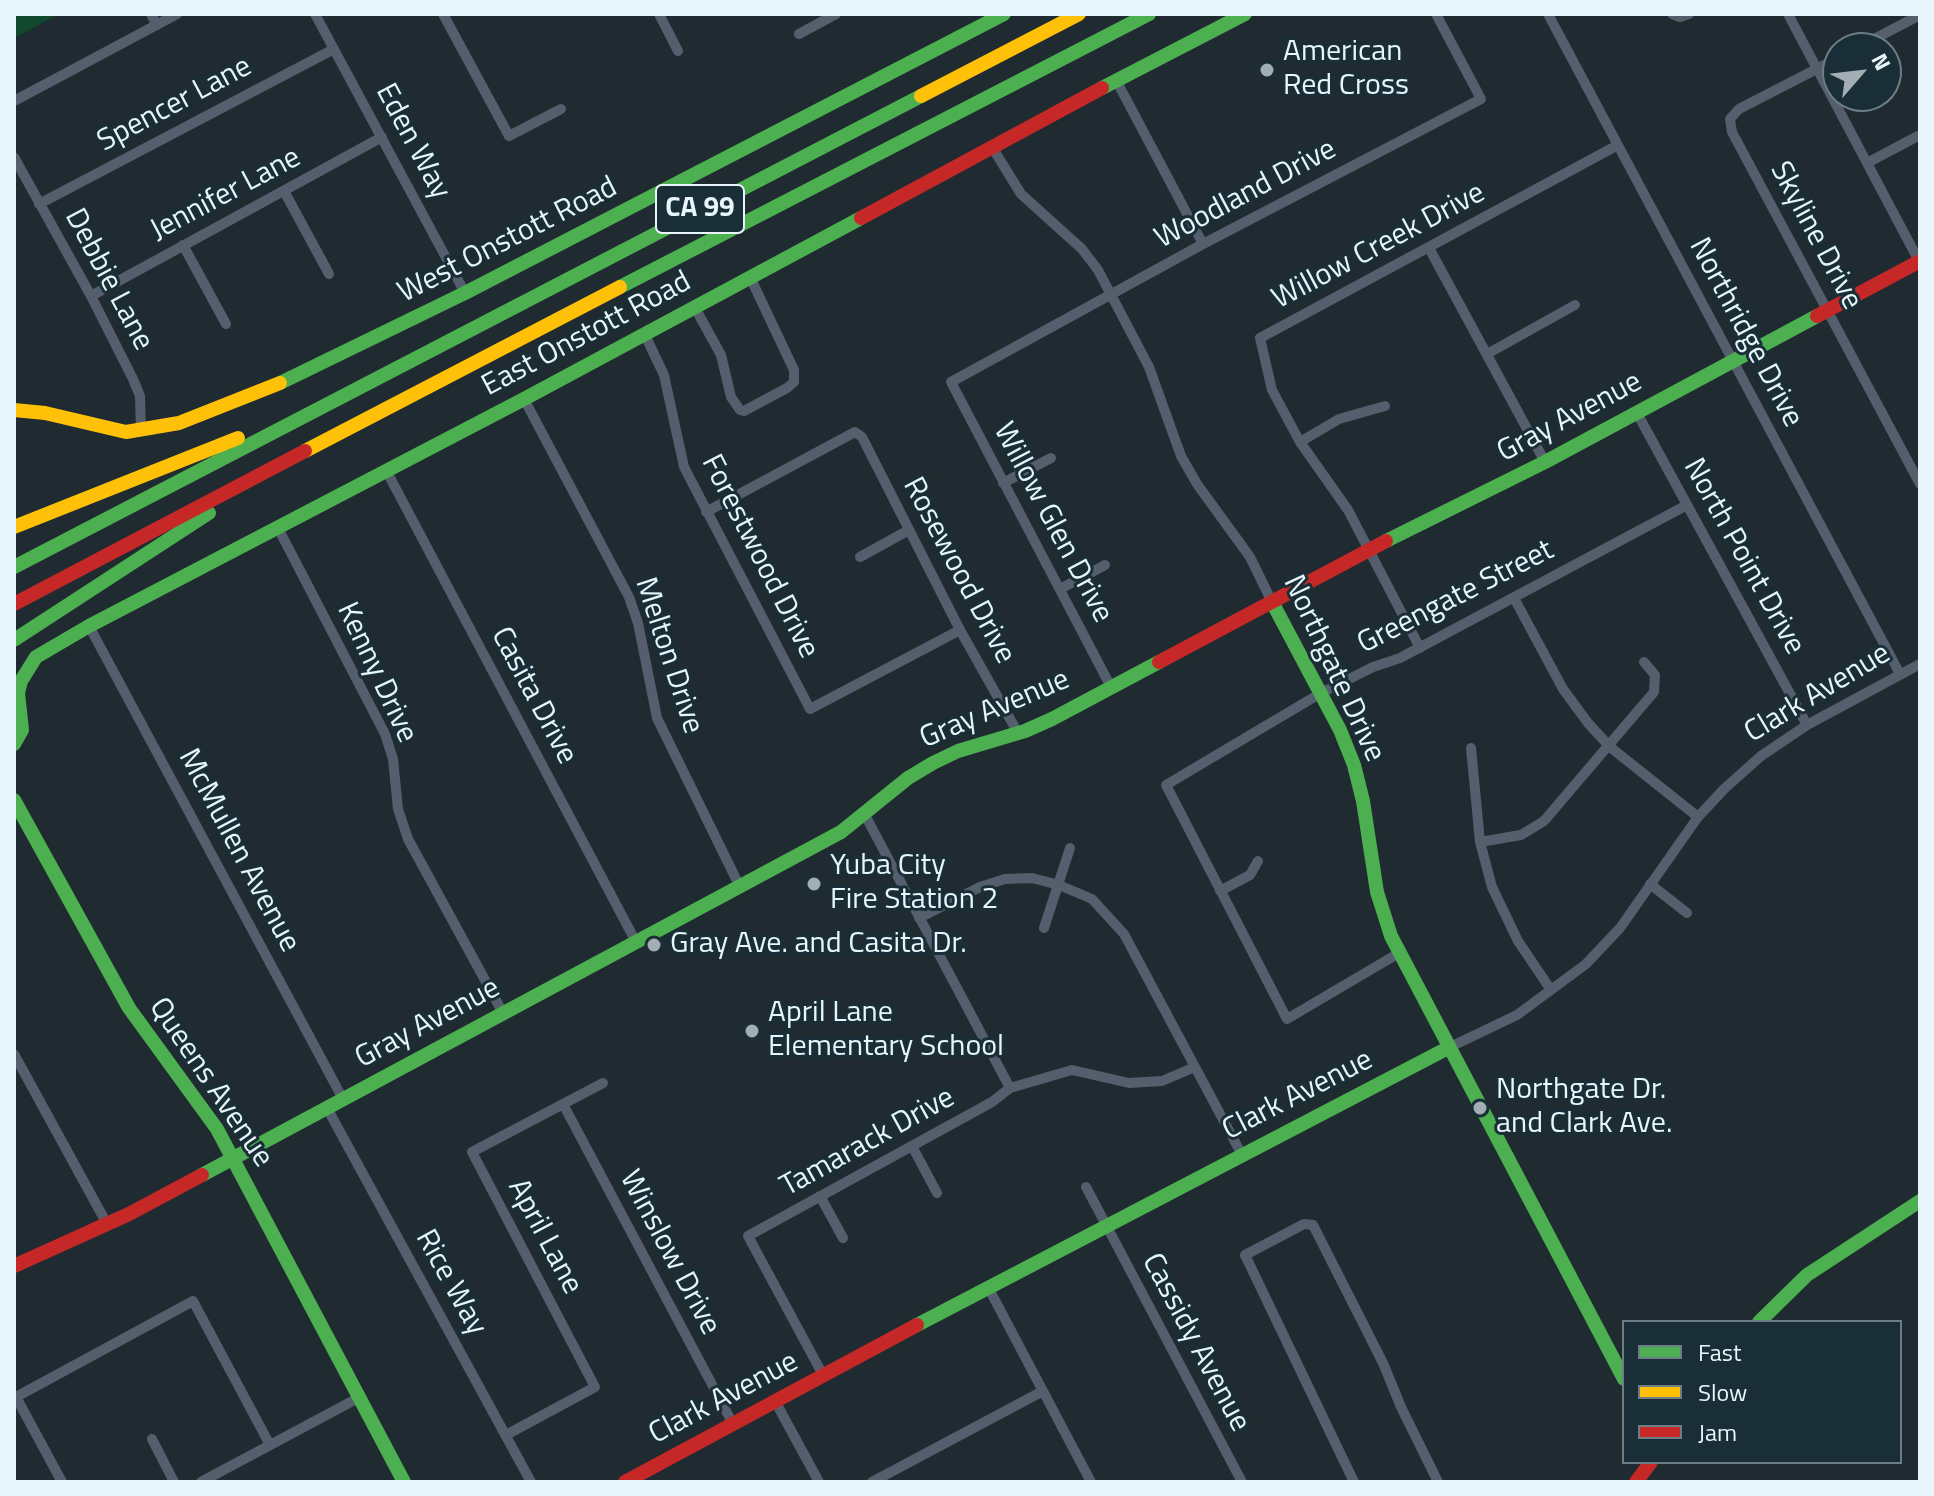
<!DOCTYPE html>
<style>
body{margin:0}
#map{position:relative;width:1934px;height:1496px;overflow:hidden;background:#1f2b30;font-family:"Titillium Web",sans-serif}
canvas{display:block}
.frame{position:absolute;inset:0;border:16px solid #e8f5fa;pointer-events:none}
.legend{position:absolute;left:1622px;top:1320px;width:280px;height:144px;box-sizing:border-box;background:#192e36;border:2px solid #6c7e84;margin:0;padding:10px 14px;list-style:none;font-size:24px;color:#e8f5fa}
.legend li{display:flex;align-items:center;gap:16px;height:40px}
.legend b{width:40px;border:2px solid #6c7e84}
.north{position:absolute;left:1822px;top:32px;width:80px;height:80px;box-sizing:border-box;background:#192e36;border:2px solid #6c7e84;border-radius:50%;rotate:62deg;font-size:22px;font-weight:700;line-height:32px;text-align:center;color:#e8f5fa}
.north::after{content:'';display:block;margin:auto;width:28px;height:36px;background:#a2aeb3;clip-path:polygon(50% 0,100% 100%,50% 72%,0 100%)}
</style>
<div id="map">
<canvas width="1934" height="1496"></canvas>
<div class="frame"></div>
<ul class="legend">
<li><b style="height:10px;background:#4caf50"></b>Fast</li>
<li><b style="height:10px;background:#ffc107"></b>Slow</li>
<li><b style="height:10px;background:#c62828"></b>Jam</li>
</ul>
<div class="north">N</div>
</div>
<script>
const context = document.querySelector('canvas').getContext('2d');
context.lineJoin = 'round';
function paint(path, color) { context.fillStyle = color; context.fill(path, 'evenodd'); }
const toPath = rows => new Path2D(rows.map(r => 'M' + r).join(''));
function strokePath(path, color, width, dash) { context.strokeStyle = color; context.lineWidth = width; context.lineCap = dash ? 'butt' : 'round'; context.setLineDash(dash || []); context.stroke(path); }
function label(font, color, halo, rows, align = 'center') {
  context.font = font + ' "Titillium Web",sans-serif'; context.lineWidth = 6; context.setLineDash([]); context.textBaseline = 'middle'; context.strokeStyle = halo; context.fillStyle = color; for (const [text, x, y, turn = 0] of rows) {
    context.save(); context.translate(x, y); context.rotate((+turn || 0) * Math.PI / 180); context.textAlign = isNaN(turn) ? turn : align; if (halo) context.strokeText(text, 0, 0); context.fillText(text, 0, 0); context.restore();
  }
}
paint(toPath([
 [14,14,59,14,14,38]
]), '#10492e');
strokePath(toPath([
 [151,14,157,25],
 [315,14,465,293],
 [443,14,509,136,561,109],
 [659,14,678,51],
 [1548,14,1900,674],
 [1672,14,1680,17,1689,14],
 [1788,14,1920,263],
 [799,34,836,14],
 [1857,48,1920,15],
 [1838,58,1739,109,1730,119,1732,132,1920,484],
 [1116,80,1203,244],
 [14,101,177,14],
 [992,147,1021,194,1082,249,1098,270,1149,367,1181,456,1197,484,1250,557,1272,602],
 [14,157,91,296,133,379,140,396,141,431],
 [1867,163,1918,136],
 [284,191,329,274],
 [39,204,334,49],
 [183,245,226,324],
 [1429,248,1545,462],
 [91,296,382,137],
 [694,306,721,355,731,397,740,410,744,411,787,388,794,382,794,370,750,277],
 [644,333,664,375,684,467,810,709,960,630],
 [1487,354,1575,305],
 [524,399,629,597,638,623,657,718,740,887],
 [1637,413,1807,725],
 [1300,442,1339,419,1385,406],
 [387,472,636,942],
 [1003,483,1051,458],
 [706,512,855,432,862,437,960,630,1018,733],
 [278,528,385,734,393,759,398,809,408,839,503,1013],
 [860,557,909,530],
 [1060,589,1105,565],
 [1514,598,1563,689,1588,723,1610,747,1698,817],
 [89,626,343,1099],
 [1420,648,1348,510,1300,442,1272,390,1260,338,1618,145],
 [1111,687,951,382,1203,244,1481,99,1436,14],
 [1471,748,1480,842,1492,887,1518,941,1551,990],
 [865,815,1010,1088],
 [1480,842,1521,835,1544,821,1654,692,1655,675,1644,662],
 [1650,884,1687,913],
 [1220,891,1250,875,1258,861],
 [919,918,980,887,1005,879,1032,878,1059,885,1092,899,1124,934,1242,1155],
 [1044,928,1070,848],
 [1399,953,1287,1019,1166,785,1321,693,1373,667,1400,658,1687,505],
 [1448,1048,1517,1015,1586,964,1620,928,1698,817,1724,789,1761,756,1807,725,1920,664],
 [14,1054,107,1224],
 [563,1104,733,1424],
 [327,1108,531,1482],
 [912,1146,937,1193],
 [1086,1187,1242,1482],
 [820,1196,843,1238],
 [988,1287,1091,1482],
 [823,1375,748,1236,992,1102,1010,1088,1072,1070,1129,1083,1162,1081,1195,1067],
 [775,1401,819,1482],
 [506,1435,595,1387,472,1152,603,1083],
 [152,1439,174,1482],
 [62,1482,16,1397,193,1301,270,1445],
 [201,1482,360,1397],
 [872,1482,1043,1391],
 [1354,1482,1245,1255,1304,1224,1313,1225,1383,1363,1401,1407,1438,1482]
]), '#555e6c', 10);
strokePath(toPath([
 [1102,88,1245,14],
 [620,287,1149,14],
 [280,383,465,293,1004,14],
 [1386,541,1545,462,1817,316],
 [14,567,921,96],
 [1272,602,1340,730,1354,765,1363,801,1377,892,1391,936,1624,1379],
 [14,640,209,513],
 [14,744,22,730,18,693,21,681,36,657,89,626,524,399,861,218],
 [14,800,129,1008,217,1129,404,1482],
 [202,1175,841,832,908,778,933,763,958,751,1025,731,1052,719,1159,662],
 [1759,1322,1807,1275,1920,1201],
 [917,1325,1448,1048]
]), '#4caf50', 14);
strokePath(toPath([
 [921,96,1079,14],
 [14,410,45,413,126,432,179,423,280,383],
 [305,451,620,287],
 [14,527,238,438]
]), '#ffc107', 14);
strokePath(toPath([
 [861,218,1102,88],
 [1817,316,1920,261],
 [14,604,305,451],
 [1159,662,1386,541],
 [14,1266,129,1214,202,1175],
 [625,1482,917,1325],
 [1636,1482,1651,1462]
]), '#c62828', 14);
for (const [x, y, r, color] of [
 [1267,70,8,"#a2aeb3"],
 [814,884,8,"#a2aeb3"],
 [654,945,8,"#a2aeb3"],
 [752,1031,8,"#a2aeb3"],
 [1480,1108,8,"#a2aeb3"]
]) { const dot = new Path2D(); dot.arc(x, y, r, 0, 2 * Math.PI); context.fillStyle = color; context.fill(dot); strokePath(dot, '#192e36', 3); }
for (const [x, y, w] of [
 [700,209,88]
]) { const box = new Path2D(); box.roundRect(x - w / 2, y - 24, w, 48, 6); context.fillStyle = '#192e36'; context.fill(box); strokePath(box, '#e8f5fa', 2); }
label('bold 28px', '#e8f5fa', null, [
 ["CA 99",700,209]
]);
label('30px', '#e8f5fa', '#192e36', [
 ["American",1283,53],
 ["Red Cross",1283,87],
 ["Yuba City",830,867],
 ["Fire Station 2",830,901],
 ["Gray Ave. and Casita Dr.",670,945],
 ["April Lane",768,1014],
 ["Elementary School",768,1048],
 ["Northgate Dr.",1496,1091],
 ["and Clark Ave.",1496,1125]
], 'left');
label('30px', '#e8f5fa', '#192e36', [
 ["Spencer Lane",175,105,-28],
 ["Eden Way",412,142,62],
 ["Jennifer Lane",226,195,-28],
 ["Woodland Drive",1246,195,-28],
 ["Skyline Drive",1815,236,62],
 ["West Onstott Road",508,241,-27],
 ["Willow Creek Drive",1379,247,-28],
 ["Debbie Lane",108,280,62],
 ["Northridge Drive",1745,333,62],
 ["East Onstott Road",587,335,-28],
 ["Gray Avenue",1570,418,-28],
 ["Willow Glen Drive",1052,523,62],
 ["Forestwood Drive",759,557,63],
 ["North Point Drive",1743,557,61],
 ["Rosewood Drive",958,571,62],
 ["Greengate Street",1456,598,-27],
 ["Melton Drive",668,656,72],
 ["Northgate Drive",1333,669,65],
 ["Kenny Drive",376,673,65],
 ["Clark Avenue",1818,694,-31],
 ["Casita Drive",533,696,62],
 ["Gray Avenue",995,710,-23],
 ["McMullen Avenue",238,851,62],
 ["Gray Avenue",428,1024,-28],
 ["Queens Avenue",210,1083,56],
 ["Clark Avenue",1298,1096,-27],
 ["Tamarack Drive",868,1143,-29],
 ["April Lane",544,1237,62],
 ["Winslow Drive",669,1253,62],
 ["Rice Way",450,1283,61],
 ["Cassidy Avenue",1195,1343,62],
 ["Clark Avenue",724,1399,-28]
]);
</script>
